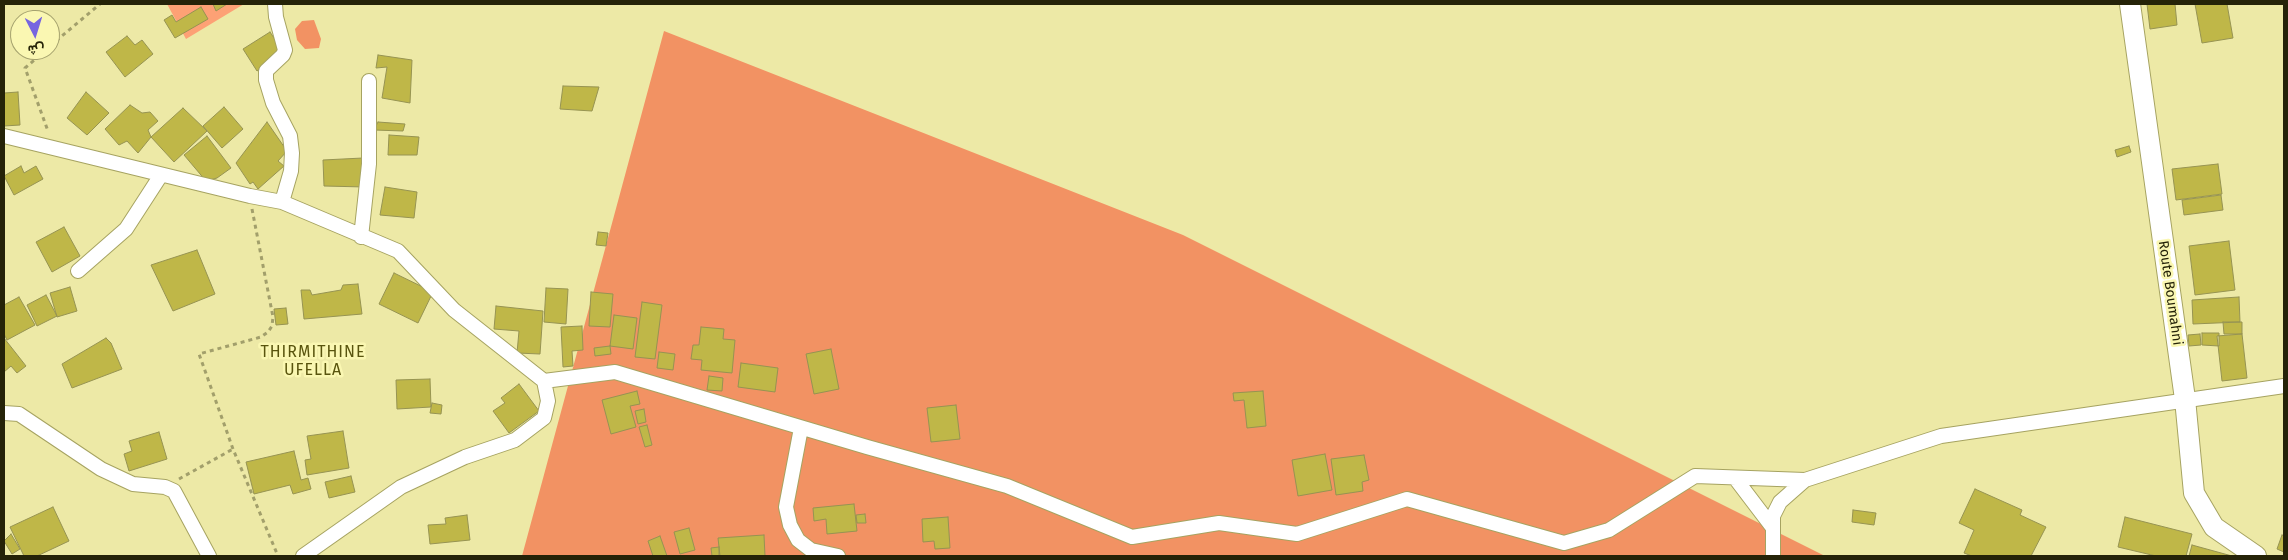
<!DOCTYPE html>
<meta charset="utf-8">
<style>
body{margin:0}
#map{position:relative;width:2288px;height:560px;overflow:hidden;background:#ede9a6;font-family:"Fira Sans",Vazirmatn,sans-serif}
canvas{display:block}
.frame{position:absolute;inset:0;border:5px solid #252308;pointer-events:none}
.north{position:absolute;left:10px;top:10px;width:50px;height:50px;box-sizing:border-box;background:#faf7b2;border:1px solid #a5a26e;border-radius:50%;rotate:175deg;font-size:14px;font-weight:700;line-height:20px;text-align:center;color:#252308}
.north::after{content:'';display:block;margin:auto;width:18px;height:22px;background:#7665e0;clip-path:polygon(50% 0,100% 100%,50% 72%,0 100%)}
</style>
<div id="map">
<canvas width="2288" height="560"></canvas>
<div class="frame"></div>
<div class="north">ش</div>
</div>
<script>
const context = document.querySelector('canvas').getContext('2d');
context.lineJoin = 'round';
function paint(path, color) { context.fillStyle = color; context.fill(path, 'evenodd'); }
const toPath = rows => new Path2D(rows.map(r => 'M' + r).join(''));
function strokePath(path, color, width, dash) { context.strokeStyle = color; context.lineWidth = width; context.lineCap = dash ? 'butt' : 'round'; context.setLineDash(dash || []); context.stroke(path); }
function label(font, color, halo, rows, align = 'center') {
  context.font = font + ' "Fira Sans",sans-serif'; context.lineWidth = 5; context.setLineDash([]); context.textBaseline = 'middle'; context.strokeStyle = halo; context.fillStyle = color; for (const [text, x, y, turn = 0] of rows) {
    context.save(); context.translate(x, y); context.rotate((+turn || 0) * Math.PI / 180); context.textAlign = isNaN(turn) ? turn : align; if (halo) context.strokeText(text, 0, 0); context.fillText(text, 0, 0); context.restore();
  }
}
paint(toPath([
 [167,4,213,4,216,10,227,4,244,4,186,39]
]), '#fda175');
paint(toPath([
 [314,20,321,39,319,48,305,49,297,40,295,29,302,21],
 [664,31,1183,235,1825,556,522,556]
]), '#f29263');
const building = toPath([
 [213,4,227,4,216,11,213,4],
 [2147,4,2175,4,2177,25,2150,29,2147,4],
 [2195,4,2227,4,2233,38,2202,43,2195,4],
 [201,7,208,19,175,38,164,20,172,15,176,22,201,7],
 [270,32,284,53,257,71,243,49,270,32],
 [127,36,135,45,142,40,153,54,125,77,106,52,127,36],
 [378,55,412,60,410,103,382,98,387,67,376,68,378,55],
 [563,86,599,87,592,111,560,109,563,86],
 [18,92,20,125,4,126,4,93,18,92],
 [86,92,109,113,87,135,67,118,86,92],
 [130,105,142,113,150,112,158,121,148,130,151,137,138,153,127,141,119,145,105,129,130,105],
 [224,107,243,129,222,148,203,126,224,107],
 [183,108,207,131,174,162,151,137,183,108],
 [267,122,287,151,278,161,284,166,258,189,253,182,250,184,236,163,267,122],
 [378,122,405,124,403,131,374,130,378,122],
 [389,135,419,137,417,155,388,155,389,135],
 [207,136,231,168,217,178,206,181,184,155,207,136],
 [2129,146,2131,152,2117,157,2115,150,2129,146],
 [363,158,365,187,324,186,323,160,363,158],
 [2218,164,2222,194,2176,200,2172,169,2218,164],
 [21,166,24,173,36,166,43,179,14,195,4,176,21,166],
 [385,187,417,192,414,218,380,215,385,187],
 [2221,195,2223,210,2184,215,2182,200,2221,195],
 [64,227,80,256,52,272,36,242,64,227],
 [598,232,608,233,606,246,596,245,598,232],
 [2229,241,2235,290,2195,295,2189,246,2229,241],
 [197,250,215,294,173,311,151,265,197,250],
 [394,273,433,292,418,323,379,304,394,273],
 [358,284,362,314,304,319,301,290,310,290,312,295,341,290,343,285,358,284],
 [70,287,77,311,57,317,50,293,70,287],
 [546,288,568,289,566,324,544,322,546,288],
 [591,292,613,294,610,327,589,326,591,292],
 [46,295,57,316,37,326,27,305,46,295],
 [19,297,35,325,7,340,4,334,4,305,19,297],
 [2239,297,2240,322,2193,324,2192,300,2239,297],
 [642,302,662,305,655,359,635,357,642,302],
 [496,306,543,311,540,354,517,353,519,331,494,329,496,306],
 [286,308,288,324,276,325,274,309,286,308],
 [614,315,637,318,633,349,610,346,614,315],
 [2223,322,2242,322,2242,334,2224,334,2223,322],
 [582,326,583,350,572,351,573,366,563,367,561,327,582,326],
 [701,327,724,329,723,339,735,340,732,373,701,370,702,360,691,359,693,345,699,345,701,327],
 [2202,333,2219,333,2219,346,2202,345,2202,333],
 [2200,334,2201,345,2189,346,2188,335,2200,334],
 [2242,334,2247,378,2222,381,2217,336,2242,334],
 [4,338,26,366,17,373,11,366,4,372,4,338],
 [106,338,111,343,122,369,72,388,62,364,106,338],
 [610,346,611,354,595,356,594,348,610,346],
 [831,349,839,389,814,394,806,354,831,349],
 [659,352,675,354,673,370,657,368,659,352],
 [741,363,778,368,775,392,738,387,741,363],
 [709,376,723,378,722,391,707,390,709,376],
 [430,379,431,407,397,409,396,380,430,379],
 [519,384,539,411,509,433,493,411,505,403,501,398,519,384],
 [637,391,640,404,630,406,636,427,611,434,602,400,637,391],
 [1263,391,1266,426,1247,428,1244,400,1234,401,1233,393,1263,391],
 [432,403,442,405,441,414,430,413,432,403],
 [956,405,960,439,931,442,927,408,956,405],
 [644,409,646,422,638,424,635,411,644,409],
 [647,425,652,445,645,447,639,427,647,425],
 [343,431,349,468,307,475,305,460,311,459,307,436,343,431],
 [159,432,167,459,129,471,124,454,132,451,129,441,159,432],
 [294,451,301,480,308,478,311,489,293,494,290,485,254,494,246,462,294,451],
 [1325,454,1332,490,1298,496,1292,460,1325,454],
 [1364,455,1369,480,1362,482,1363,491,1336,495,1331,459,1364,455],
 [351,476,355,492,329,498,325,482,351,476],
 [1975,489,2022,510,2020,515,2046,527,2031,556,1972,556,1964,553,1974,530,1959,523,1975,489],
 [854,504,857,531,827,534,826,519,814,521,813,508,854,504],
 [53,507,69,541,37,556,24,556,10,527,53,507],
 [1853,510,1876,513,1874,525,1852,522,1853,510],
 [865,514,866,523,857,523,856,515,865,514],
 [467,515,470,540,430,544,428,525,446,524,445,518,467,515],
 [948,517,950,548,935,549,934,541,923,542,922,519,948,517],
 [2125,517,2192,534,2186,556,2156,556,2118,547,2125,517],
 [689,528,695,550,680,554,674,532,689,528],
 [11,534,20,549,12,554,4,541,11,534],
 [764,535,765,556,720,556,718,538,764,535],
 [2282,535,2284,536,2284,552,2277,549,2282,535],
 [660,536,667,556,653,556,648,541,660,536],
 [2192,545,2232,556,2189,556,2192,545],
 [719,547,719,556,712,556,711,548,719,547]
]);
paint(building, '#bfb748');
strokePath(building, '#969352', 1);
const minor = toPath([
 [275,4,276,17,285,50,283,55,266,71,266,80,273,103,290,136,292,153,291,171,282,202],
 [4,136,250,196,282,202,398,251,454,310,544,381,615,372,867,447,1007,486,1132,537,1219,523,1297,534,1407,499,1564,543,1609,530,1695,476,1805,480,1941,436,2284,386],
 [361,237,369,164,369,81],
 [78,271,126,229,161,175],
 [4,413,19,414,101,469,133,484,165,487,174,491,209,556],
 [801,428,786,507,790,525,798,540,811,550,838,556],
 [1735,478,1773,528],
 [303,556,401,487,465,457,515,440,544,418,548,401,544,381],
 [1773,556,1773,516,1780,502,1805,480]
]);
const secondary = toPath([
 [2130,4,2185,399,2194,493,2214,527,2256,556]
]);
strokePath(minor, '#a6a361', 16);
strokePath(secondary, '#a6a361', 22);
strokePath(toPath([
 [50,46,100,4],
 [46,50,25,68,48,131],
 [252,209,273,317,272,326,268,332,261,337,199,354,233,449,278,556],
 [179,479,233,449]
]), '#a29f6b', 3, [4, 4]);
strokePath(minor, '#fff', 14);
strokePath(secondary, '#fff', 20);
label('14px', '#252308', '#faf7b2', [
 ["Route Boumahni",2170,293,82]
]);
context.letterSpacing = '1px';
label('16px', '#59540e', '#faf7b2', [
 ["THIRMITHINE",313,353],
 ["UFELLA",313,371]
]);
context.letterSpacing = '0px';
</script>
